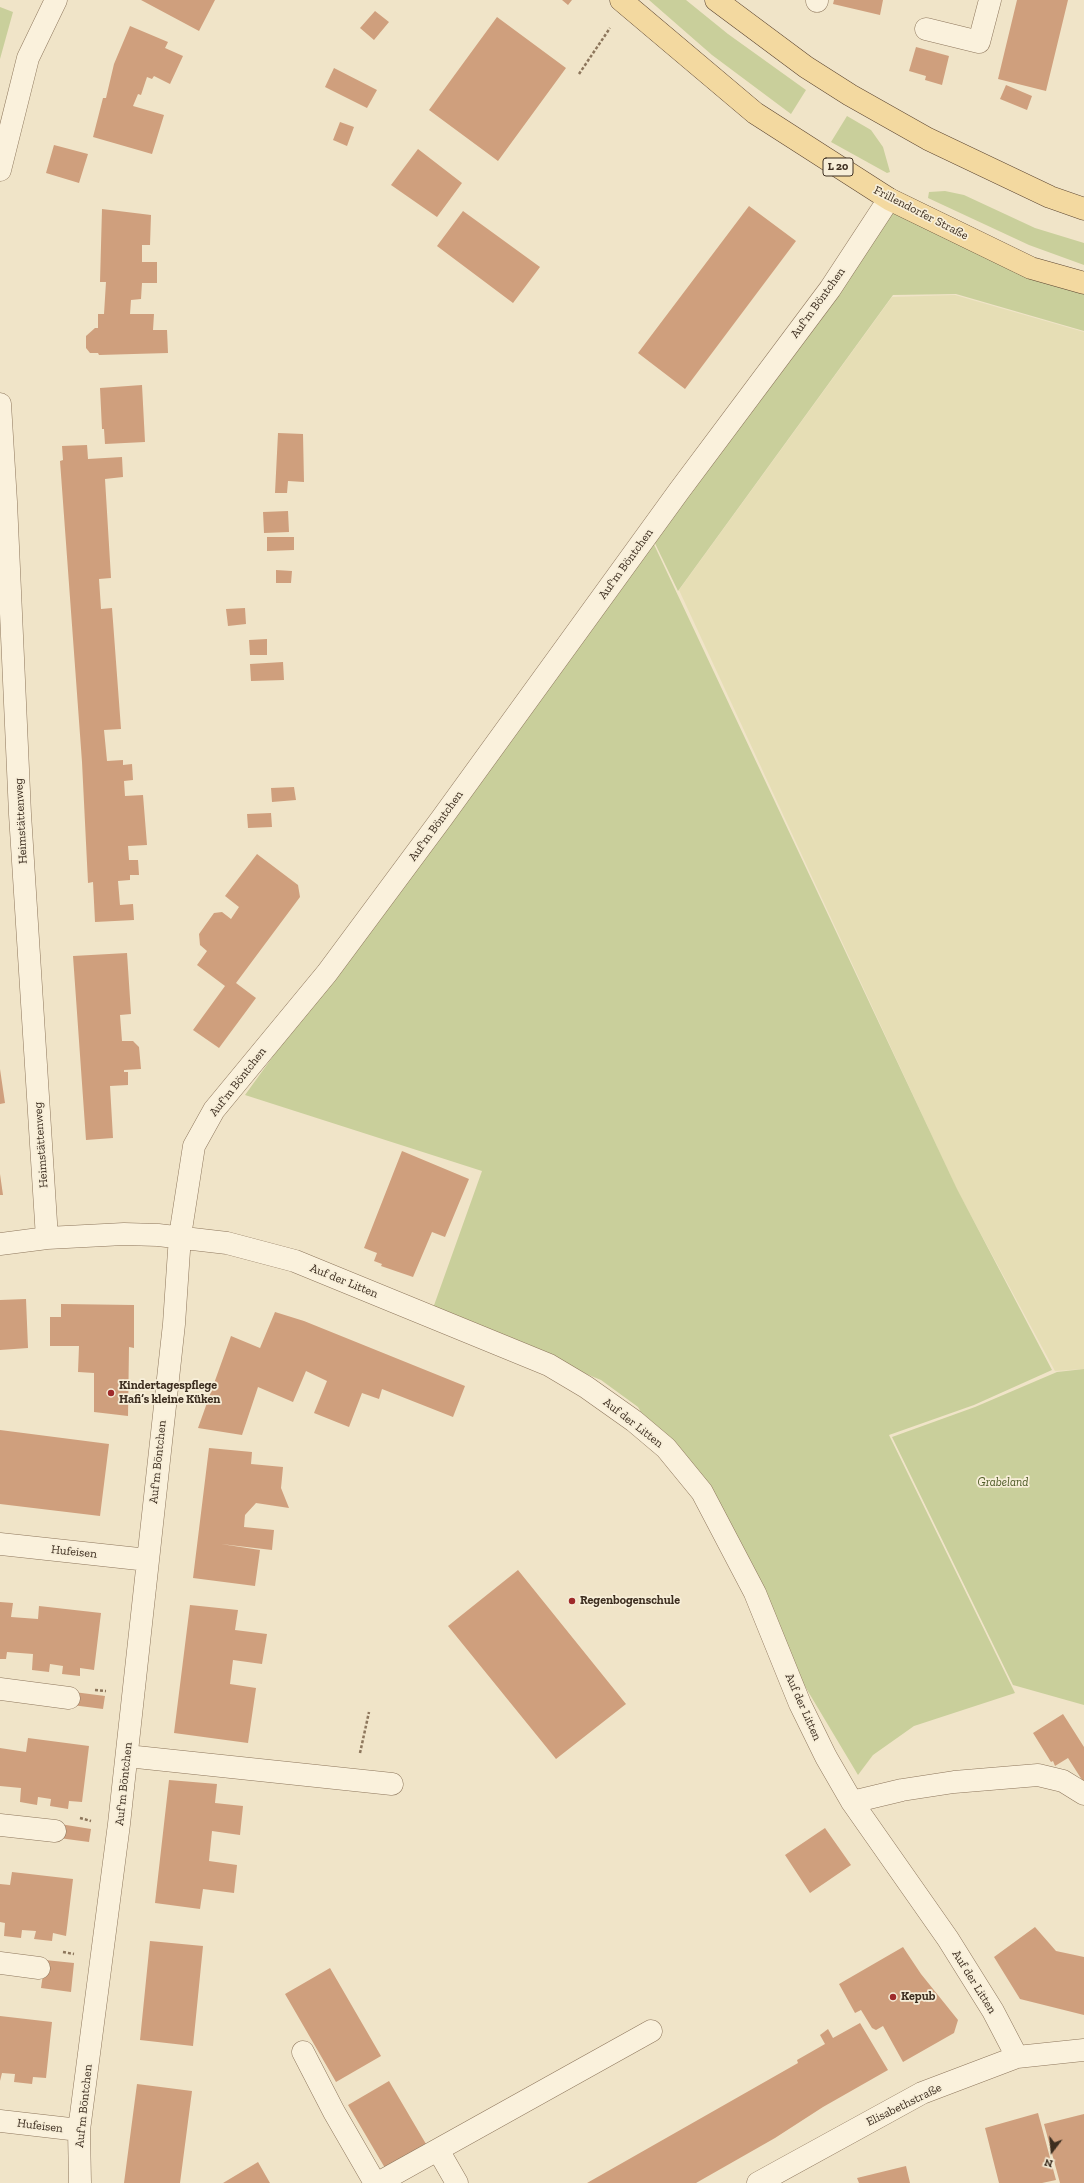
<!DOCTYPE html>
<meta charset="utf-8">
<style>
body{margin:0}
#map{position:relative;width:1084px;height:2183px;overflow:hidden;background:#f0e4c8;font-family:"Zilla Slab",serif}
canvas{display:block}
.north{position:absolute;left:1032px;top:2131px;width:40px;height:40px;-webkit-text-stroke:3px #f7eed8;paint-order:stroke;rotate:196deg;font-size:11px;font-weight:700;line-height:16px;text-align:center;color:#3d2e20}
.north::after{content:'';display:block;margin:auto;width:14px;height:18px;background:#3d2e20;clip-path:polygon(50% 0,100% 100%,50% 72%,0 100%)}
</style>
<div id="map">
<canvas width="1084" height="2183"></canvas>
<div class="north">N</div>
</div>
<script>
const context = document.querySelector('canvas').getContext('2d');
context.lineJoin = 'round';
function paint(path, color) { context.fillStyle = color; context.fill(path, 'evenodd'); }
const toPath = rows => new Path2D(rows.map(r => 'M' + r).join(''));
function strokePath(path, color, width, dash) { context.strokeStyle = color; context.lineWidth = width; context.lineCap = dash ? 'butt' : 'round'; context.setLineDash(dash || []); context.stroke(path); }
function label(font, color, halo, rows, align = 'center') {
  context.font = font + ' "Zilla Slab",serif'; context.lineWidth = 3.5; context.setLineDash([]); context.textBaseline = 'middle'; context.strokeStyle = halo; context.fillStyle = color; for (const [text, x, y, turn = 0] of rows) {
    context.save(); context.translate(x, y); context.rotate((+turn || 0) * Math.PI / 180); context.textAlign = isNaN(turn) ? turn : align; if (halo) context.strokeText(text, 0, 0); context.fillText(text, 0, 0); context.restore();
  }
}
paint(toPath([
 [955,295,1084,332,1084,1369,1055,1371,957,1190,679,590,892,297]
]), '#e6deb5');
paint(toPath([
 [649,0,686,0,728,34,806,90,791,114,712,55],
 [0,7,13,12,0,59],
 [847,116,871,130,883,147,890,172,887,173,831,142],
 [945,191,964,195,1035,228,1084,243,1084,265,1029,245,928,198,929,192],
 [890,203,1084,284,1084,331,956,294,893,295,678,591,650,533],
 [650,536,957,1189,1052,1370,974,1405,889,1435,1015,1693,914,1726,873,1755,858,1775,638,1407,601,1380,432,1311,482,1171,245,1095],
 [1084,1369,1084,1705,1013,1685,892,1437,975,1407,1057,1372]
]), '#c9cf9b');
paint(toPath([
 [141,0,215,0,199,31],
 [562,0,572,0,568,5],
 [834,0,883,0,880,15,833,4],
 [1017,0,1068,0,1046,91,998,79],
 [375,11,389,22,374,40,360,28],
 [497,17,566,68,498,161,429,110],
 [130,26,168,42,165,48,183,56,170,84,154,76,152,79,147,77,141,95,138,94,133,106,164,115,152,154,93,137,103,98,106,98,114,64],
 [916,47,949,56,942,85,925,80,926,76,909,71],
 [334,68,377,90,367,108,325,87],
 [1006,85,1032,96,1027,110,1000,99],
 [340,122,354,127,347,146,333,140],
 [54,145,88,154,79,183,46,173],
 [418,149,462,183,437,217,391,185],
 [749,206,796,241,685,389,638,353],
 [102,209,151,215,150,245,142,245,142,262,157,262,157,283,142,283,141,299,131,300,130,314,154,314,153,330,167,330,168,353,99,355,98,353,90,353,86,348,86,336,95,328,98,328,98,314,104,314,106,282,100,282],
 [463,211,540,267,513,303,437,246],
 [142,385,145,442,105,444,104,429,102,429,100,388],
 [278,433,303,434,304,482,288,481,287,493,275,493],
 [87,445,88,459,122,457,123,477,105,479,111,578,99,579,101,609,112,608,121,729,104,730,107,761,123,760,123,765,132,764,133,780,124,781,125,796,143,795,147,845,128,846,129,860,138,860,139,875,130,875,130,880,118,881,120,905,133,904,134,920,95,922,93,882,88,883,82,762,60,461,63,460,62,446],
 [288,511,289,532,264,533,263,512],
 [267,537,294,537,294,550,267,551],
 [276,570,292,571,291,583,276,583],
 [245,608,246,624,228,626,226,609],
 [267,639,267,655,250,655,249,640],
 [283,662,284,680,251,681,250,664],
 [294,787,296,800,272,802,271,788],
 [271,813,272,827,248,828,247,814],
 [257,854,298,885,300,897,236,983,256,998,219,1048,193,1030,225,986,197,965,207,951,200,945,199,934,214,913,222,912,231,919,239,907,225,896],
 [127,953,131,1014,120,1015,122,1041,133,1041,139,1047,141,1069,124,1070,124,1072,128,1072,128,1085,110,1086,113,1138,86,1140,73,956],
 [0,1069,5,1103,0,1104],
 [402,1151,469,1179,445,1237,432,1232,413,1277,381,1266,382,1264,374,1261,377,1253,364,1248],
 [0,1174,3,1195,0,1195],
 [26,1299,28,1348,0,1350,0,1300],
 [61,1304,134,1305,134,1348,129,1347,128,1416,94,1412,94,1373,78,1372,79,1346,50,1346,50,1317,61,1317],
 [275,1312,304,1321,465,1386,453,1417,382,1389,379,1399,362,1393,349,1427,314,1413,327,1381,306,1371,293,1402,258,1387,242,1435,198,1428,231,1336,260,1348],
 [0,1430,109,1444,100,1516,0,1504],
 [209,1448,252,1452,251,1464,283,1467,281,1488,289,1508,256,1503,245,1515,244,1527,274,1530,272,1550,221,1544,260,1550,255,1586,193,1578],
 [518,1570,626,1704,556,1759,448,1626],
 [0,1602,13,1603,11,1617,38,1619,39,1606,101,1613,94,1670,80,1668,80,1676,62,1674,63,1666,50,1664,49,1672,32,1670,33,1654,7,1652,6,1659,0,1659],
 [190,1605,238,1610,235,1630,267,1634,262,1664,233,1660,230,1684,256,1688,248,1743,174,1733],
 [74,1692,105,1696,103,1709,72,1705],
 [1063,1714,1084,1747,1084,1783,1068,1758,1055,1766,1053,1761,1051,1762,1033,1733],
 [28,1738,89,1746,82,1802,69,1801,68,1809,50,1806,51,1799,38,1797,37,1805,20,1802,21,1788,0,1786,0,1748,26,1752],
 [169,1780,217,1784,215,1803,243,1806,240,1835,212,1831,209,1861,237,1865,234,1893,203,1889,200,1909,155,1903],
 [60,1824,91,1829,89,1842,59,1838],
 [825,1828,851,1865,810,1893,785,1855],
 [12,1872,73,1879,66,1936,53,1933,52,1941,34,1939,36,1931,22,1930,21,1938,4,1936,5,1923,0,1922,0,1884,10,1885],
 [1035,1927,1056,1951,1084,1957,1084,2015,1020,1999,994,1957],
 [150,1941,203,1946,193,2046,140,2040],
 [903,1947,921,1974,958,2020,954,2033,903,2062,883,2026,876,2030,872,2028,861,2010,855,2013,839,1984],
 [45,1960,74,1963,71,1992,41,1988],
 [330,1968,381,2056,336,2082,285,1994],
 [0,2016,52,2022,46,2078,33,2077,32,2084,14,2082,15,2074,2,2073,0,2081],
 [860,2023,888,2070,823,2107,775,2138,696,2183,587,2183,798,2063,797,2060,825,2044,820,2035,828,2029,833,2038],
 [389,2081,426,2144,385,2168,348,2105],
 [137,2084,192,2091,180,2183,124,2183],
 [1038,2113,1056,2180,1042,2183,999,2183,985,2128],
 [1084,2114,1084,2183,1060,2183,1044,2124],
 [258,2162,270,2183,223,2183],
 [906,2166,910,2183,859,2183,857,2178]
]), '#cf9f7d');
const minor = toPath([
 [817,1,817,0],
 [926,29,979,42,990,0],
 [0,170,28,58,56,0],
 [0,404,6,502,20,814,47,1238],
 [0,1244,47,1238,124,1234,158,1235,227,1243,295,1261,549,1365,586,1387,634,1421,666,1448,702,1492,755,1593,800,1704,826,1757,852,1802,948,1939,993,2011,1017,2057],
 [0,1544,148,1560],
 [0,1689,69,1698],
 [127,1756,392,1784],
 [852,1802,902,1790,954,1782,1038,1775,1063,1781,1084,1794],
 [0,1825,55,1831],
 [0,1963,39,1968],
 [303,2052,334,2112,375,2183],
 [0,2121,79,2130],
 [438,2150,457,2183],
 [80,2183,79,2130,119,1824,174,1324,180,1236,194,1146,214,1110,327,973,442,818,679,491,830,289,889,199],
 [378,2183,651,2031],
 [758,2183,922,2093,1017,2057,1084,2050]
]);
const major = toPath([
 [621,0,755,113,889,199,1031,268,1084,283],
 [716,0,806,67,850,95,928,139,1050,197,1084,209]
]);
strokePath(minor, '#8d765c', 23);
strokePath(major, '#5b4430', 23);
strokePath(toPath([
 [579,74,610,28],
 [95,1690,106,1691],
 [360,1753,369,1712],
 [80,1818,91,1821],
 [63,1952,74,1954]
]), '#8d765c', 2.5, [3, 2]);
strokePath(minor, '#faf1dc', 22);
strokePath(major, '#f3d9a0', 22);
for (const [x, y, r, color] of [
 [111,1393,4,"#9e2a2b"],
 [572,1601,4,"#9e2a2b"],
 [893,1997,4,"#9e2a2b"]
]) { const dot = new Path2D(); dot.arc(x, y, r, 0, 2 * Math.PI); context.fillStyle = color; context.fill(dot); strokePath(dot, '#f7eed8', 1.5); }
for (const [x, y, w] of [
 [838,167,30]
]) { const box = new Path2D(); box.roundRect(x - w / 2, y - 9, w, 18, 3); context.fillStyle = '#f7eed8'; context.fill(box); strokePath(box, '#3d2e20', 1); }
label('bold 11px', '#3d2e20', null, [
 ["L 20",838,167]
]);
label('12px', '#3d2e20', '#f7eed8', [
 ["Frillendorfer Straße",921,213,27],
 ["Auf'm Böntchen",818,303,-54],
 ["Auf'm Böntchen",626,564,-54],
 ["Heimstättenweg",21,821,-93],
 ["Auf'm Böntchen",436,826,-54],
 ["Auf'm Böntchen",238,1082,-52],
 ["Heimstättenweg",41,1145,-94],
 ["Auf der Litten",344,1281,22],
 ["Auf der Litten",633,1423,38],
 ["Auf'm Böntchen",158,1462,-84],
 ["Hufeisen",74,1552,6],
 ["Auf der Litten",803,1707,66],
 ["Auf'm Böntchen",124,1784,-84],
 ["Auf der Litten",974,1982,58],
 ["Elisabethstraße",904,2105,-26],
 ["Auf'm Böntchen",84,2106,-84],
 ["Hufeisen",40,2126,7]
]);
label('bold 12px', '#3d2e20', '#f7eed8', [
 ["Kindertagespflege",119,1386],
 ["Hafi’s kleine Küken",119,1400],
 ["Regenbogenschule",580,1601],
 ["Kepub",901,1997]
], 'left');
label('italic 12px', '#4d5a26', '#f7eed8', [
 ["Grabeland",1003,1483]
]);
</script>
